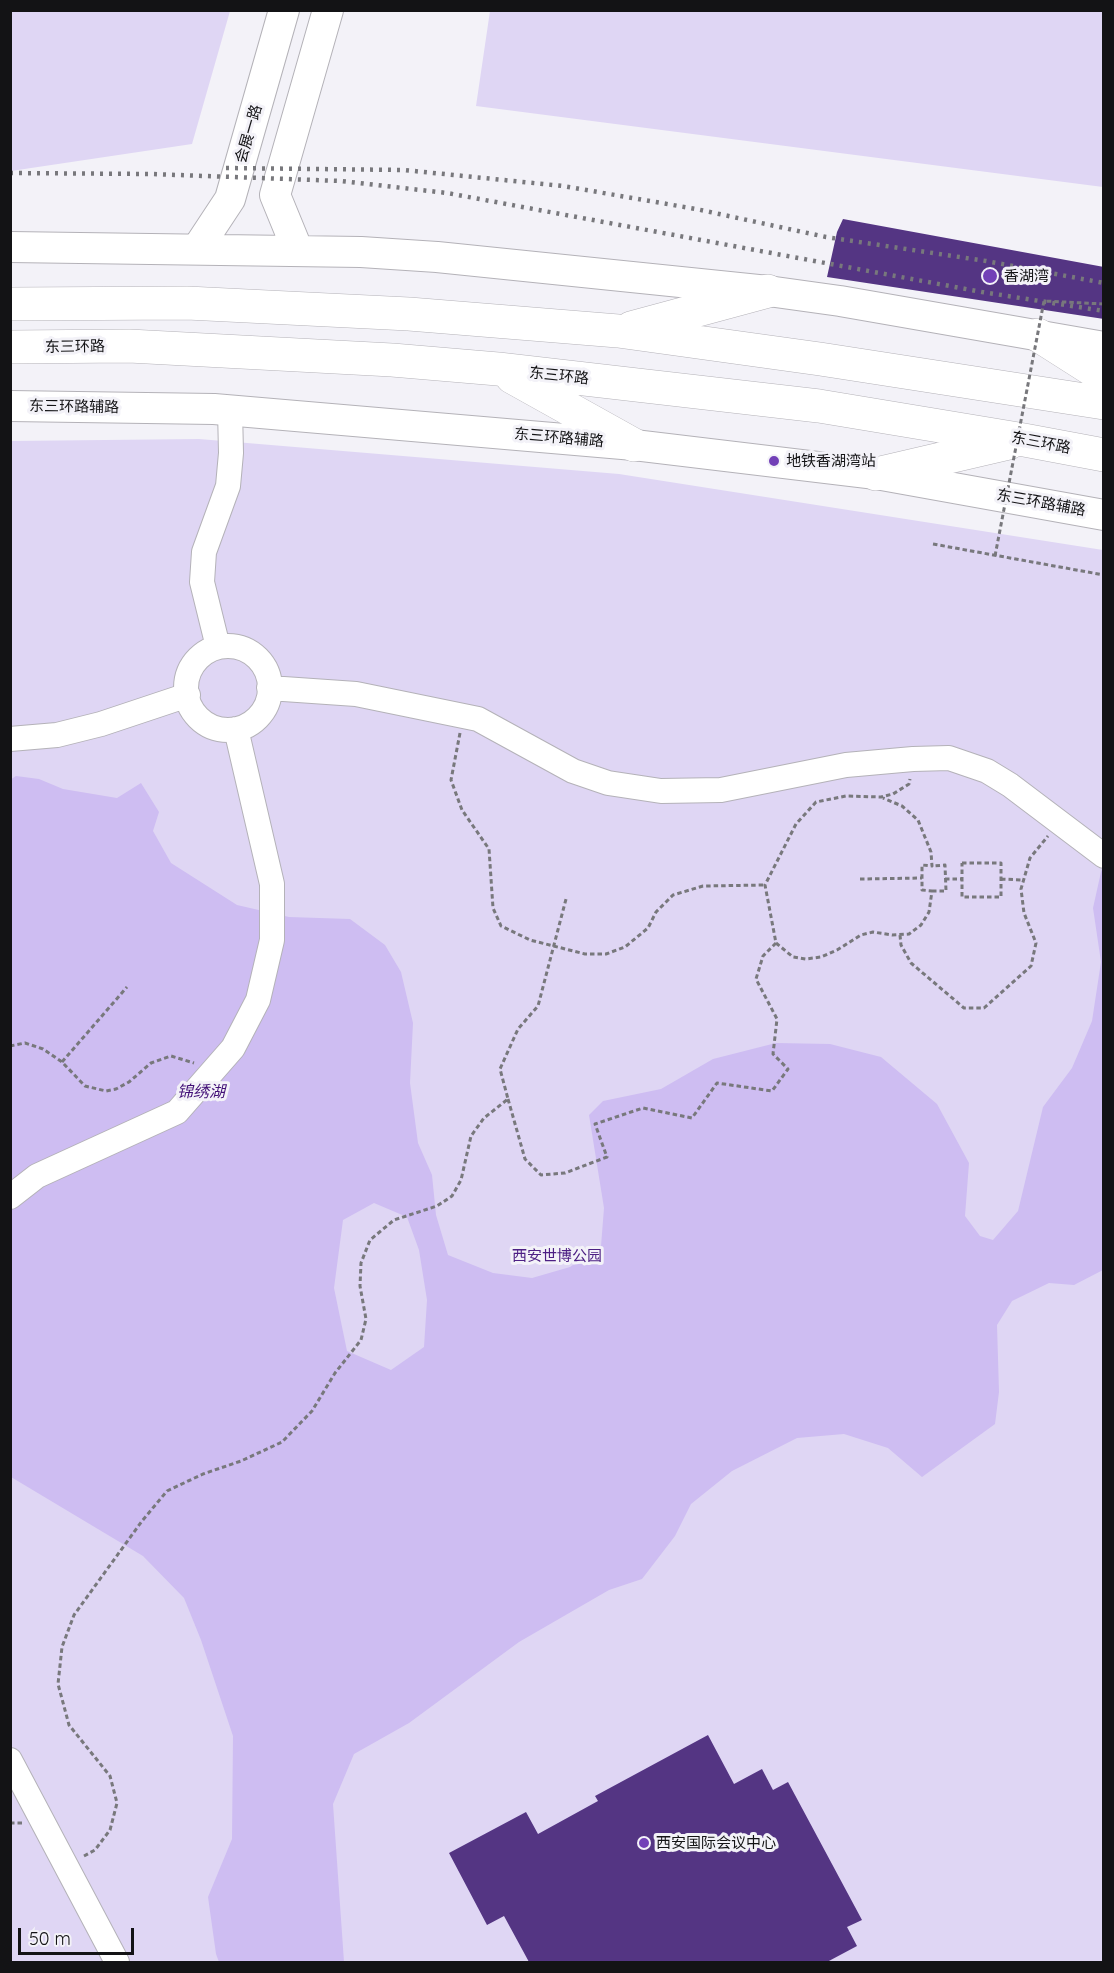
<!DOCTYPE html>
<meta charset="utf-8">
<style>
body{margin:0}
#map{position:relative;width:1114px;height:1973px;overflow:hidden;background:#f3f2f8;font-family:Quicksand,sans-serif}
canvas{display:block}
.frame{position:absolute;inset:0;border:12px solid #131315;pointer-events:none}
.scale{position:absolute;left:18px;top:1928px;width:116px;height:27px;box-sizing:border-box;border:3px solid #131315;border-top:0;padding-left:8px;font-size:18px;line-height:21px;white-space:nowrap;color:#131315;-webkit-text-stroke:4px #f3f2f8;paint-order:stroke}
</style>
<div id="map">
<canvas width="1114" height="1973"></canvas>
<div class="frame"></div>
<div class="scale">50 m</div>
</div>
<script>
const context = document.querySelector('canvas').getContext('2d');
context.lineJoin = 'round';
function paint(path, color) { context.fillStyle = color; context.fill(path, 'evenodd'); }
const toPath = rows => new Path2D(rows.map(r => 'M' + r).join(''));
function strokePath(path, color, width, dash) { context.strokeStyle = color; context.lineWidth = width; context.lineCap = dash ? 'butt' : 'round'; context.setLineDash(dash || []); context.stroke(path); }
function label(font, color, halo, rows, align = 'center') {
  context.font = font + ' Quicksand,"Noto Sans SC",sans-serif'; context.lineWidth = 6; context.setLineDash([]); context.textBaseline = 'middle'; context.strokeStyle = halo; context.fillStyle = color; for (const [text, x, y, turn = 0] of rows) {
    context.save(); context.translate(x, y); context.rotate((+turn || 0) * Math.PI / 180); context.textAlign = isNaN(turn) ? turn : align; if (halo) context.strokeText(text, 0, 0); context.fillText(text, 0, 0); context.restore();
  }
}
paint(toPath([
 [10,11,230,11,192,144,11,171],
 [490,11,1103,11,1103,187,476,106],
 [199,439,619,474,1103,550,1103,1962,11,1962,10,441]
]), '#dfd6f4');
paint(toPath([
 [16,776,39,779,63,789,117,798,141,783,159,812,153,831,171,863,237,905,289,917,350,919,385,945,401,972,413,1023,410,1083,418,1143,432,1175,436,1215,448,1255,493,1273,532,1278,570,1267,601,1246,604,1208,589,1115,603,1101,661,1089,713,1059,776,1043,830,1044,881,1057,937,1104,969,1163,965,1216,980,1236,993,1240,1018,1211,1043,1107,1072,1068,1092,1021,1101,962,1093,908,1101,872,1103,867,1103,1270,1074,1285,1049,1283,1012,1301,997,1325,999,1392,995,1424,922,1477,888,1448,844,1434,797,1438,732,1471,691,1504,675,1536,642,1579,609,1590,519,1642,409,1723,354,1754,333,1804,344,1962,219,1962,216,1954,208,1897,232,1839,233,1736,201,1640,184,1598,143,1556,11,1477,10,780],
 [374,1203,407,1217,419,1250,427,1300,424,1347,391,1370,347,1351,334,1288,343,1220]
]), '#cebdf2');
paint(toPath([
 [843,219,1104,267,1104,319,827,277,837,232],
 [708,1735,734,1784,762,1769,773,1790,788,1782,862,1920,847,1927,857,1946,827,1962,529,1962,504,1916,487,1925,449,1853,526,1812,538,1834,598,1801,595,1796]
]), '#543583');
const minor = toPath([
 '186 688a42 42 0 1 1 84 0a42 42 0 1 1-84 0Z',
 [218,647,202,582,204,552,228,486,231,453,230,410],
 [269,688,356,694,478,719,573,771,608,783,661,791,721,790,846,765,913,759,949,758,987,771,1010,785,1104,856],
 [10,739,57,735,101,724,188,695],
 [10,1197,37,1176,177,1112,233,1048,258,1000,272,940,272,884,236,729],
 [10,1760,117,1962]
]);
const major = toPath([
 [10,247,361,252,437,257,768,291,840,301,1104,347],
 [197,249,230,199,284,10],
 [298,251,275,195,328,10],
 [10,406,214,409,634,445,876,474,1104,515]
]);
const highway = toPath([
 [10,304,187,303,409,314,618,331,820,359,1104,403],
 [631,328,768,291],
 [1038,335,1104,377],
 [10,347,129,346,392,360,498,369,819,406,1024,440,1104,455],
 [512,377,634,445],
 [876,474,1009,443]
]);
strokePath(minor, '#b4b2b8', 26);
strokePath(major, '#b4b2b8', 32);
strokePath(highway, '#b4b2b8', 34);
strokePath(toPath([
 [933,544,1104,575],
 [460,733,451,780,462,810,489,849,493,908,501,926,530,940,585,954,606,954,625,947,648,928,656,912,673,895,703,886,765,885],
 [962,863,1001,863,1001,897,962,897,962,863],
 [860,879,922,878],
 [945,879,962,879],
 [1001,879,1023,880],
 [932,891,946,891,945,865,932,866],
 [900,935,901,945,911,963,964,1008,984,1008,1031,966,1036,943,1024,913,1021,889,1030,858,1048,836],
 [776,943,793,957,806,959,821,957,837,950,861,935,873,932,892,935,909,934,921,925,929,912,932,891,922,890,922,865,932,866,931,852,918,820,902,806,883,798],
 [10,1046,25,1043,43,1049,62,1062,85,1086,106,1091,116,1089,129,1082,151,1063,171,1056,194,1063],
 [62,1062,127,987],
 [508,1099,525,1159,541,1175,565,1173,607,1157,595,1124,643,1108,692,1118,717,1083,772,1091,788,1069,773,1054,777,1019,756,979,763,956,776,943,765,885,796,824,816,802,846,796,881,797,893,794,909,784,910,779],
 [10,1823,24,1823],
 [84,1856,95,1850,110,1830,117,1803,110,1776,69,1725,58,1684,62,1647,74,1615,142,1521,167,1491,203,1474,241,1461,282,1442,312,1411,335,1373,361,1340,366,1319,360,1286,361,1263,370,1240,394,1220,437,1206,452,1196,461,1180,471,1136,484,1118,508,1099,500,1069,518,1029,538,1006,566,899]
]), '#78787c', 3, [4.5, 3]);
strokePath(minor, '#fff', 24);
strokePath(major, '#fff', 30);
strokePath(highway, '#fff', 33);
strokePath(toPath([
 [226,168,404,170,563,186,696,209,826,237,986,261,1104,283],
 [10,173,151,174,341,181,447,193,982,292,1104,311]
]), '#78787c', 4.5, [3, 6]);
strokePath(toPath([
 [995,556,1044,301,1104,304]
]), '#78787c', 3, [4.5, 3]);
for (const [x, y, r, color] of [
 [990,276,8,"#7240b7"],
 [774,461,6,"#7240b7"],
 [644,1843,6,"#7240b7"]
]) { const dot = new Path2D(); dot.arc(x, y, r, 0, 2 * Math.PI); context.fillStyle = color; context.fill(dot); strokePath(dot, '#f3f2f8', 2); }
label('15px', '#131315', '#f3f2f8', [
 ["会展一路",249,134,-74],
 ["东三环路",75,347,-1],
 ["东三环路",559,376,6],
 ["东三环路辅路",74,407,1],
 ["东三环路辅路",559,438,5],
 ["东三环路",1041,443,11],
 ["东三环路辅路",1041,503,10]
]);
label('15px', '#131315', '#f3f2f8', [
 ["香湖湾",1004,276],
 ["地铁香湖湾站",786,461],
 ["西安国际会议中心",656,1843]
], 'left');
label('15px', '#4d2084', '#f3f2f8', [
 ["西安世博公园",557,1256]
]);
label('italic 16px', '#421077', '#f3f2f8', [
 ["锦绣湖",201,1092]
]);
</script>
